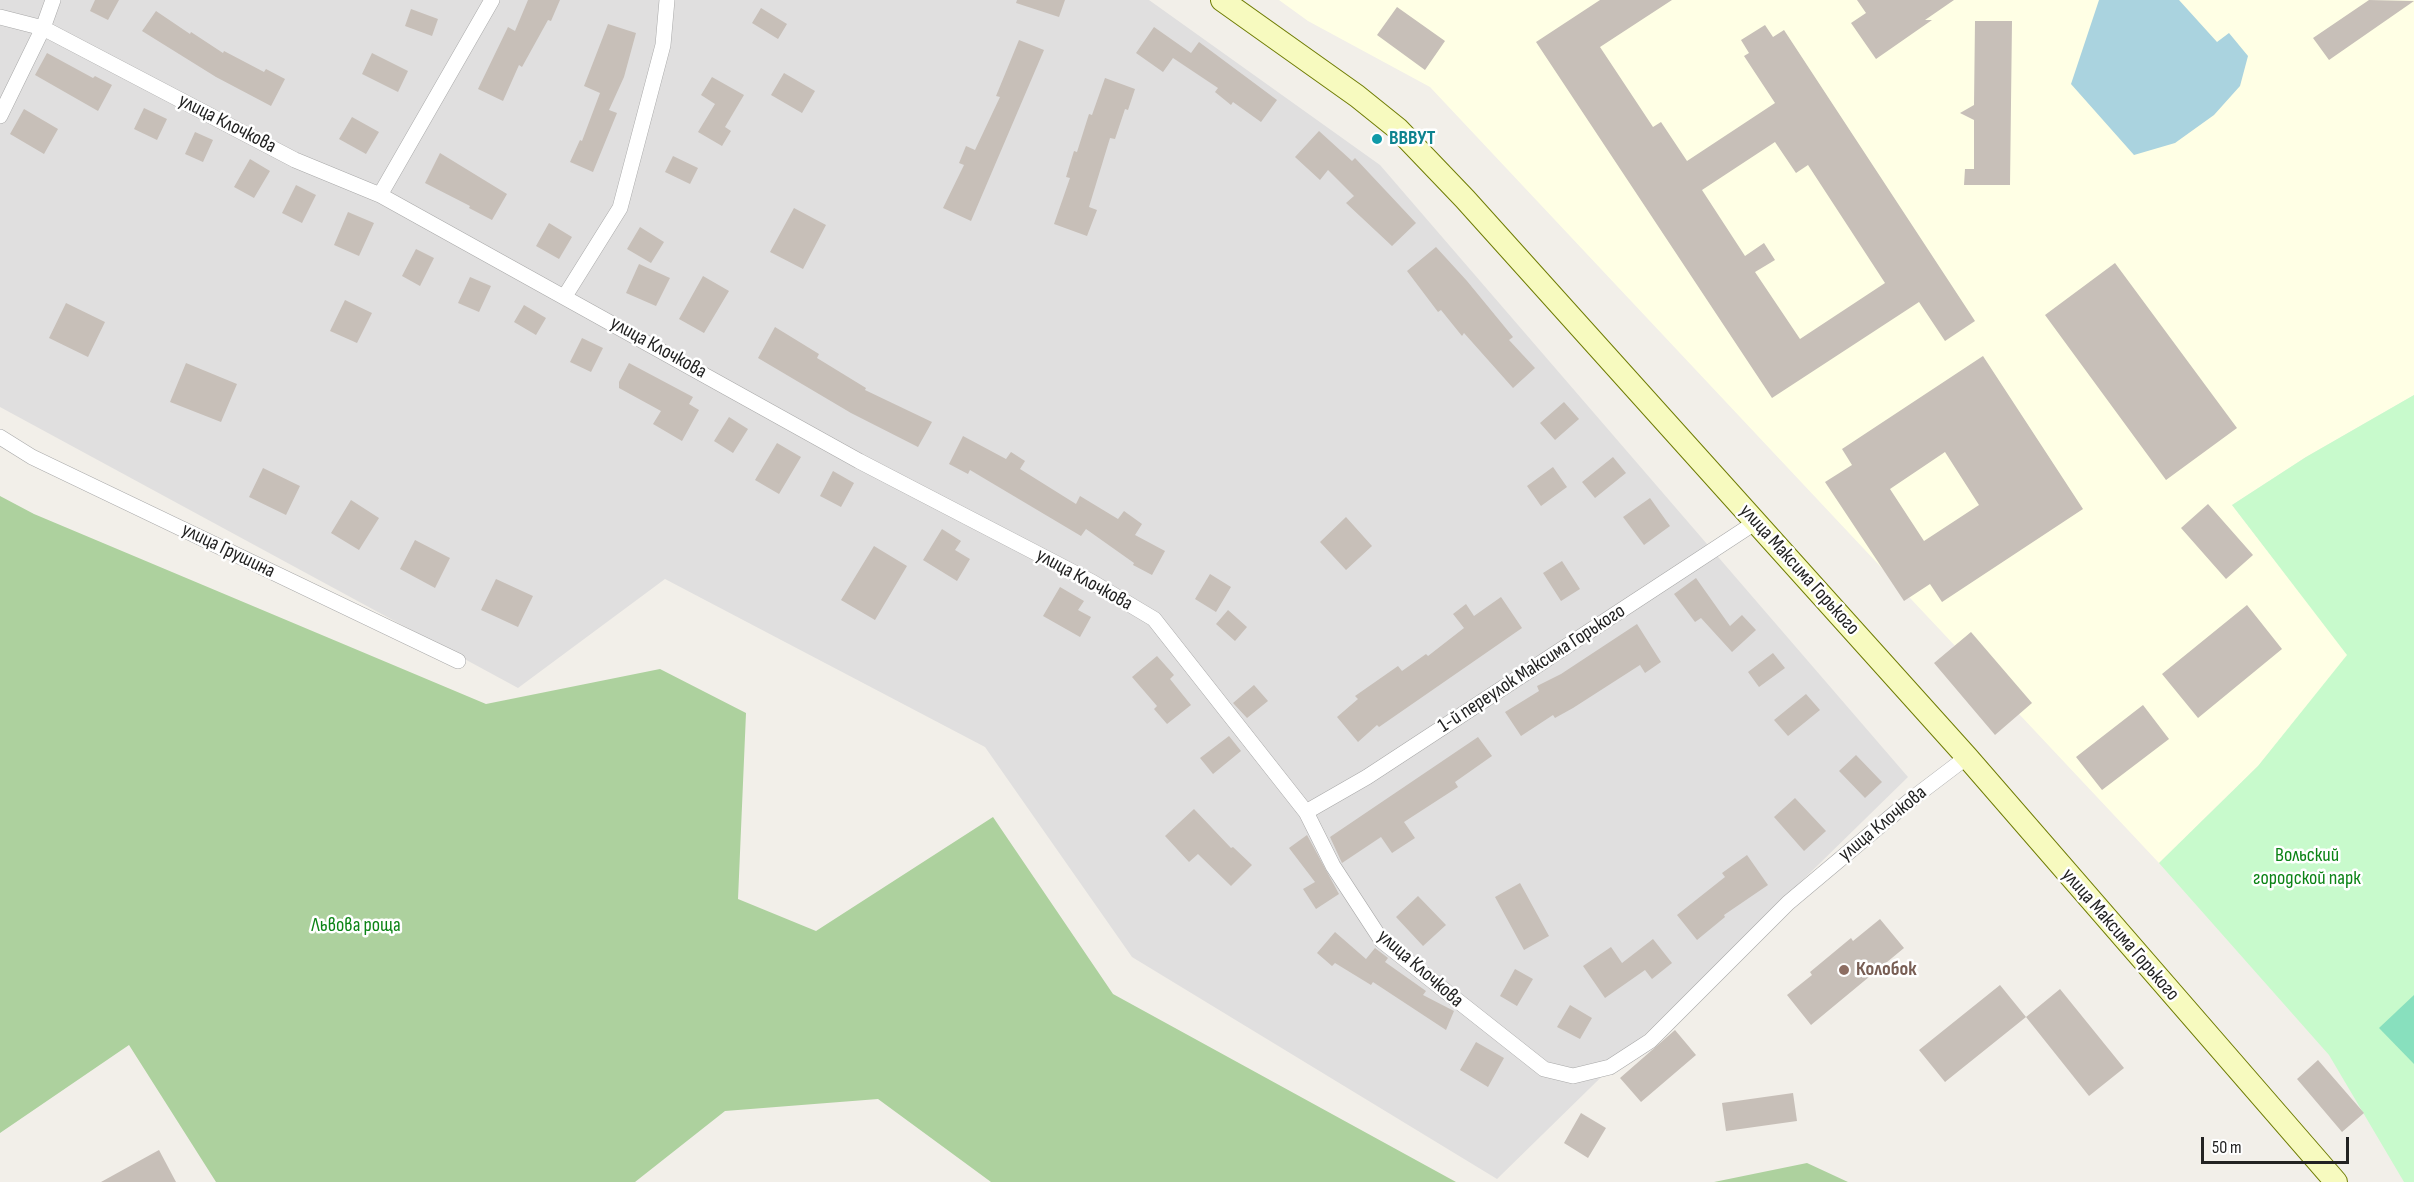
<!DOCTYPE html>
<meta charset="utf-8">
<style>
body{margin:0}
#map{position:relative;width:2414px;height:1182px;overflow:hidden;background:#f2efe9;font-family:"Sofia Sans Condensed",sans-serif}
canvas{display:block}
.scale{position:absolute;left:2201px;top:1137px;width:148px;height:27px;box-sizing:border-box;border:3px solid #222;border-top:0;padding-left:8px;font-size:18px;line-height:21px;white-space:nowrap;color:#222;-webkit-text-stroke:4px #fff;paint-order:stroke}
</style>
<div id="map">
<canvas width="2414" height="1182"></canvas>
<div class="scale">50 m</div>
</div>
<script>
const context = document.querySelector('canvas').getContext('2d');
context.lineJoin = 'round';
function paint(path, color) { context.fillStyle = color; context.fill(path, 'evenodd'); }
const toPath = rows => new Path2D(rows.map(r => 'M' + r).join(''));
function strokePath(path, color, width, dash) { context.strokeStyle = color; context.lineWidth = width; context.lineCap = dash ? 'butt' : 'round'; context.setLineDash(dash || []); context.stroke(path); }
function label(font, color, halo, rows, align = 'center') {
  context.font = font + ' "Sofia Sans Condensed",sans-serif'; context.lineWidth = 5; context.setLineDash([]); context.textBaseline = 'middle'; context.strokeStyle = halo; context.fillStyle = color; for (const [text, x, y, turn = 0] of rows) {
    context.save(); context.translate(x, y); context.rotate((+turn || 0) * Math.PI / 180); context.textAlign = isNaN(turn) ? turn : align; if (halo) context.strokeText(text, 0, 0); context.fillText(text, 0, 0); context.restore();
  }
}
paint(toPath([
 [0,0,1149,0,1380,165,1908,777,1497,1179,1132,957,985,747,665,579,518,688,0,407]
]), '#e0dfdf');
paint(toPath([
 [1279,0,2414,0,2414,395,2306,457,2232,505,2348,655,2258,766,2159,863,1430,87,1308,21]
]), '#ffffe5');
paint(toPath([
 [0,496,34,514,486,704,660,669,746,713,738,899,816,931,993,817,1113,994,1456,1182,991,1182,878,1099,725,1111,635,1182,216,1182,129,1045,0,1133],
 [1807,1163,1848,1182,1714,1182]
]), '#add19e');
paint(toPath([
 [2414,395,2414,1182,2404,1182,2329,1055,2159,863,2258,766,2347,655,2232,505,2306,457]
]), '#c8facc');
paint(toPath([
 [2414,995,2414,1064,2379,1028]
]), '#88e0be');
paint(toPath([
 [2099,0,2179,0,2217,42,2229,33,2248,56,2240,86,2214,115,2175,143,2134,155,2071,84]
]), '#aad3df');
paint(toPath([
 [95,0,119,0,108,20,90,11],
 [528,0,560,0,551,21,548,20,522,67,519,65,503,101,478,89,508,27,515,31],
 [1017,0,1065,0,1059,17,1016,3],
 [1600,0,1672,0,1600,47,1653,127,1661,122,1687,161,1775,103,1744,56,1749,53,1741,40,1765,25,1773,37,1784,30,1975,321,1945,341,1919,302,1772,398,1536,42],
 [1775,142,1796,173,1808,165,1885,283,1800,339,1755,272,1775,260,1764,243,1745,256,1702,190],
 [1857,0,1954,0,1925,20,1932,20,1876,59,1851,23,1866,13],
 [2369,0,2414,1,2329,60,2313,38],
 [1397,7,1445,41,1425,70,1377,35],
 [761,8,787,24,778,39,752,23],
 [411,9,438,19,432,36,405,26],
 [156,11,190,34,191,32,223,53,224,51,264,72,266,69,285,79,271,106,216,77,142,31],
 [1975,21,2012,21,2010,185,1964,185,1965,169,1974,169,1974,120,1960,113,1974,105],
 [608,24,636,33,624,77,609,110,617,113,593,172,570,162,580,140,582,141,600,93,584,86],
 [1154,27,1191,53,1199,42,1277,100,1261,122,1233,102,1231,105,1215,92,1218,88,1173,58,1163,72,1136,53],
 [1019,40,1044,50,971,221,943,208,964,165,959,163,966,146,975,150,1000,97,996,96],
 [47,53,93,78,95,76,112,85,98,111,35,75],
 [372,53,408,71,398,92,362,74],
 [784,73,815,91,802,113,771,95],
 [712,77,744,95,725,127,731,131,722,146,698,132,715,104,701,95],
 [1105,78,1135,89,1128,110,1125,109,1115,139,1110,138,1089,207,1097,210,1087,236,1054,224,1070,178,1066,177,1074,151,1077,152,1089,114,1092,115],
 [144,108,167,119,157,140,134,129],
 [24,109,58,129,44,154,10,134],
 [352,117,379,132,366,154,339,139],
 [1319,131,1352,161,1355,158,1416,223,1392,246,1346,203,1354,196,1328,170,1320,180,1295,157],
 [195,132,213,140,203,162,185,154],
 [440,153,507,194,492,220,469,208,470,206,425,183],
 [673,156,698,168,690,184,665,172],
 [250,159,270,171,254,198,234,187],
 [296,185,316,195,302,223,282,213],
 [794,208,826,225,803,269,770,252],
 [348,212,374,223,359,256,334,245],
 [549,223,572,237,559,259,536,246],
 [640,227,664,242,651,263,627,249],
 [1436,247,1467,281,1513,337,1509,340,1535,368,1513,388,1464,333,1462,336,1441,310,1438,312,1407,271],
 [416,249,434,258,420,286,402,276],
 [2115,263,2237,428,2166,480,2045,315],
 [639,264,670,278,656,306,626,293],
 [703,276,729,291,704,333,679,319],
 [470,277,491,286,479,312,458,303],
 [345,300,372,313,357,343,330,331],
 [66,303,105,322,88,357,49,338],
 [524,305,546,318,536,335,514,322],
 [775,327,819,354,817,358,866,388,865,390,932,422,918,447,851,413,758,358],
 [582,338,603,348,591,372,570,362],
 [1983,356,2083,509,1942,602,1930,584,1904,601,1825,482,1852,465,1842,449],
 [1945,452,1979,505,1924,541,1890,489],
 [186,363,237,384,221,422,170,402],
 [629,363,693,397,689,404,699,410,682,441,653,424,661,411,619,388,619,382],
 [1564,402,1579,419,1555,440,1540,423],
 [729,417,748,429,733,453,714,441],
 [963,436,1006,459,1011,452,1025,461,1020,469,1076,504,1080,496,1118,519,1124,511,1142,524,1135,535,1165,551,1152,575,1133,565,1134,563,1086,529,1081,536,970,470,968,474,949,464],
 [777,443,801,457,779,494,755,480],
 [1613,457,1626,473,1595,498,1582,482],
 [1553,467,1567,487,1541,506,1527,486],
 [263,468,300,486,286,515,249,497],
 [833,471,854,483,841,507,820,496],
 [1650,498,1670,526,1644,545,1623,517],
 [351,500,379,518,359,550,331,533],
 [2208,504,2253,555,2226,579,2181,528],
 [1346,517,1372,546,1346,570,1320,542],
 [942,529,961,541,955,550,970,559,957,581,923,560],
 [415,540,450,558,435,588,400,569],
 [874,546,907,566,875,620,841,600],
 [1562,561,1580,589,1561,601,1543,573],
 [1210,574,1231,587,1216,612,1195,599],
 [1696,578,1730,626,1742,615,1756,630,1732,652,1701,618,1695,622,1674,594],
 [496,579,533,596,518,627,481,610],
 [1060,587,1084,601,1078,610,1091,617,1080,637,1043,616],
 [1501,597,1522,628,1379,727,1377,725,1358,742,1337,717,1358,699,1355,696,1398,666,1402,671,1426,654,1428,656,1464,628,1453,614,1466,604,1474,616],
 [2247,605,2282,649,2198,718,2162,674],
 [1228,610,1247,627,1235,641,1216,624],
 [1637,624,1661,662,1645,673,1640,665,1573,708,1555,718,1553,715,1521,736,1505,712,1539,691,1537,686,1561,674],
 [1971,632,2032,703,1995,735,1934,663],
 [1773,653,1785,668,1759,687,1748,672],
 [1157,656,1174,675,1170,679,1191,705,1167,724,1154,709,1157,706,1132,677],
 [1254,685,1268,701,1247,718,1233,703],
 [1806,694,1820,710,1788,736,1774,720],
 [2143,705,2169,739,2102,790,2076,757],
 [1229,736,1241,751,1213,774,1200,758],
 [1478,737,1492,756,1455,782,1458,787,1404,822,1415,838,1392,853,1381,837,1342,863,1330,837],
 [1856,755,1882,782,1865,798,1839,771],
 [1795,798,1826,831,1804,851,1774,817],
 [1194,809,1231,848,1233,847,1252,865,1231,886,1198,854,1189,862,1165,836],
 [1307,835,1339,894,1316,909,1303,889,1315,882,1289,848],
 [1747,855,1768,885,1724,915,1725,917,1697,940,1677,915,1725,877,1722,873],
 [1520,883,1549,936,1524,950,1495,897],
 [1418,896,1446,925,1423,946,1396,917],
 [1880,919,1904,948,1811,1025,1787,995,1812,975,1810,972,1851,938,1853,941],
 [1335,932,1366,959,1375,948,1388,958,1385,962,1426,991,1423,995,1454,1011,1446,1030,1373,982,1371,985,1335,963,1332,966,1317,953],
 [1653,939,1672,963,1652,979,1645,970,1605,998,1583,966,1611,947,1622,963],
 [1515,969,1533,979,1517,1006,1500,996],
 [2000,985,2026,1017,1945,1082,1919,1050],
 [2060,989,2124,1068,2089,1096,2026,1017],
 [1570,1005,1592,1018,1580,1039,1557,1027],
 [1675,1030,1696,1055,1641,1102,1620,1078],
 [1476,1042,1504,1058,1488,1087,1460,1070],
 [2318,1060,2364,1113,2342,1132,2297,1079],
 [1793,1093,1797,1121,1726,1131,1722,1103],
 [1581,1113,1606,1128,1588,1158,1564,1143],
 [159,1150,176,1182,101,1182]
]), '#c7bfb8');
const minor = toPath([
 [0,17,43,28,295,160,380,195,859,461,1092,582,1154,619,1306,812,1333,866,1382,941,1544,1069,1573,1076,1610,1067,1650,1041,1788,903,1913,798,1967,757],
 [0,116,43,28,53,0],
 [380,195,492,0],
 [565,296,620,208,663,45,667,0],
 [0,437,32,457,458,661],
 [1306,812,1367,777,1756,522]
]);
const secondary = toPath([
 [1222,0,1357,96,1398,129,1465,199,1967,757,2336,1182]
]);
strokePath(minor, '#a9a9a9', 16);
strokePath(secondary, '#707d05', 24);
strokePath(minor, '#fff', 15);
strokePath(secondary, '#f7fabf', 22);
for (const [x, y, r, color] of [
 [1377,139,6,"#0f9aa8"],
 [1844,970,6,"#8d6e63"]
]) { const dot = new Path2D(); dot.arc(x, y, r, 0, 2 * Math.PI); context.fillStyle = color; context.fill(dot); strokePath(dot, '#fff', 2); }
label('20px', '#222', '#fff', [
 ["улица Клочкова",227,124,27],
 ["улица Клочкова",658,348,29],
 ["улица Грушина",228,551,26],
 ["улица Максима Горького",1799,570,48],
 ["улица Клочкова",1084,580,29],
 ["1-й переулок Максима Горького",1532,669,-33],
 ["улица Клочкова",1883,824,-39],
 ["улица Максима Горького",2120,935,49],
 ["улица Клочкова",1420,969,41]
]);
label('bold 20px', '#0d838f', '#fff', [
 ["ВВВУТ",1389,139]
], 'left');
label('20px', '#0c8416', '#fff', [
 ["Вольский",2307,856],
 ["городской парк",2307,879],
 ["Львова роща",356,926]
]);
label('bold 20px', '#785e54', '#fff', [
 ["Колобок",1856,970]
], 'left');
</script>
